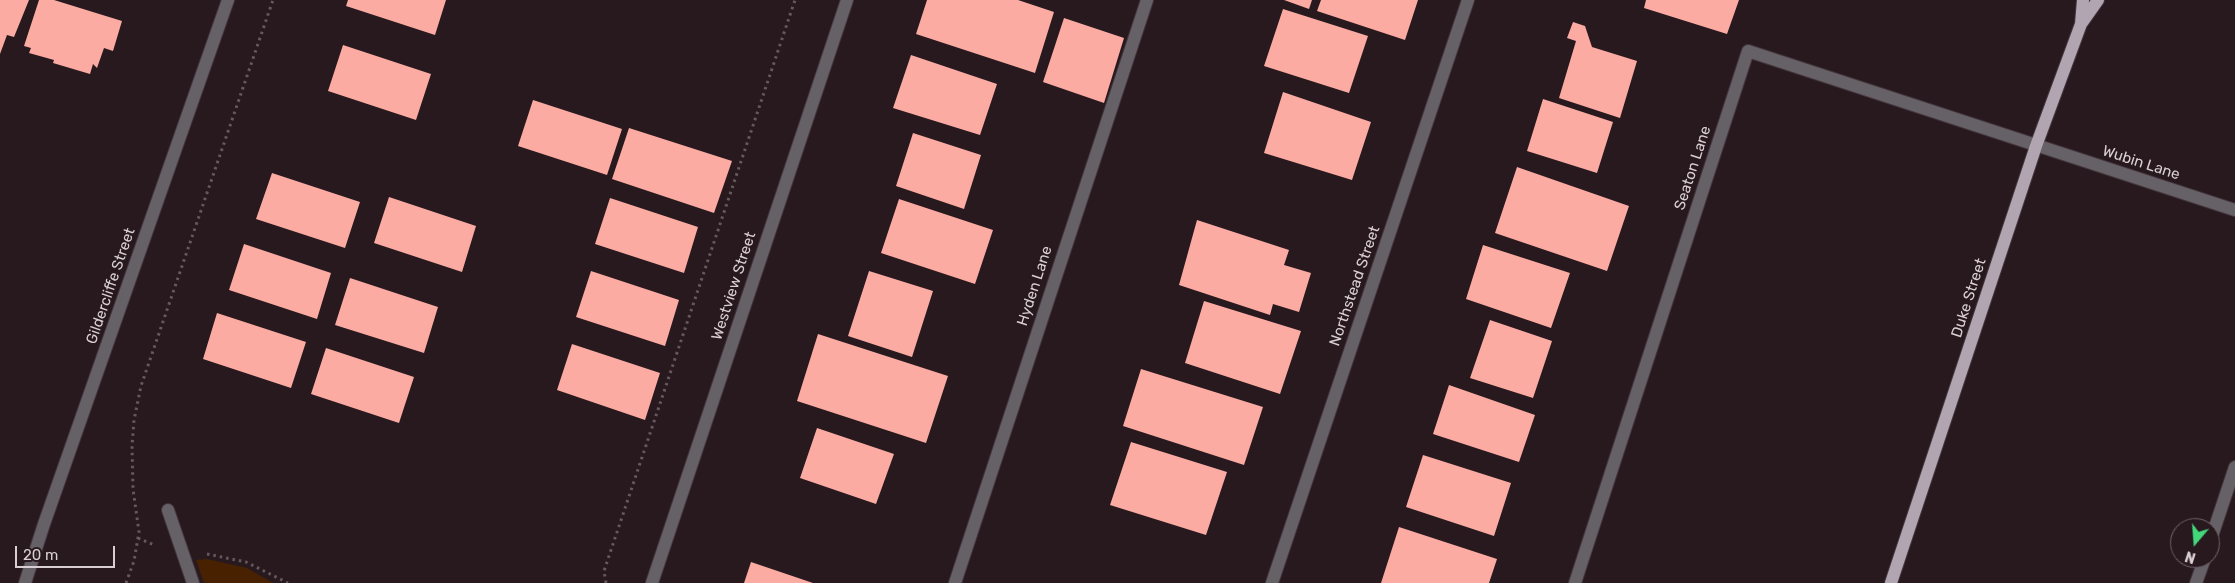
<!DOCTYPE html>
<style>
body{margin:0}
#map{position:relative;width:2235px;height:583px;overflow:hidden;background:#28191f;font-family:Rubik,sans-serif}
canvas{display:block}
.north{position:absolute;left:2170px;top:518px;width:50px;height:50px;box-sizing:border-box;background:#28191f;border:1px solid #6f6267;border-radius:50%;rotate:198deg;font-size:14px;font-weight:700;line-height:20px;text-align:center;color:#d9cfd2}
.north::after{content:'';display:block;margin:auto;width:18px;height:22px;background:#43d77b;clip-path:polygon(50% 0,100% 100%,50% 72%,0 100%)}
.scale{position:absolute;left:15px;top:546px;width:100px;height:22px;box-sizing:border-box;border:2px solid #d9cfd2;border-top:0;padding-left:6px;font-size:15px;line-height:18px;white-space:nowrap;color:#d9cfd2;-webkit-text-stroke:4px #28191f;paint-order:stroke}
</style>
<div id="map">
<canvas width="2235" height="583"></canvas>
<div class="north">N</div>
<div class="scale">20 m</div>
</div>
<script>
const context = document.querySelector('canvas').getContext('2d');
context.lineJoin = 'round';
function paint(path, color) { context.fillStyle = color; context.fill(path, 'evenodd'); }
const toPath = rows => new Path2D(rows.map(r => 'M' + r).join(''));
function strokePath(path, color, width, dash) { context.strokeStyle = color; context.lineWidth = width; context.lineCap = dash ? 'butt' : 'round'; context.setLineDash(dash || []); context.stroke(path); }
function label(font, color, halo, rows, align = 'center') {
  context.font = font + ' Rubik,sans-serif'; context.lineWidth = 5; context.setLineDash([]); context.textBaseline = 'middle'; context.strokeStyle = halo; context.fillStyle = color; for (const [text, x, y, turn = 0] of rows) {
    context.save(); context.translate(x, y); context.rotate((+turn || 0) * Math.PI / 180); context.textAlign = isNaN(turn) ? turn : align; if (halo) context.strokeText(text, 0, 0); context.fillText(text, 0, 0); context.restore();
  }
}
paint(toPath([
 [207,559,247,568,273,583,204,583,196,560]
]), '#482100');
paint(toPath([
 [0,0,29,0,14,37,7,35,0,54],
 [39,0,54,0,122,21,113,51,104,48,97,68,93,64,90,74,53,63,54,60,29,53,31,48,24,46],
 [348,0,446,0,435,35,346,6],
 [927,0,1018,0,1054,12,1035,73,916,34],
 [1284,0,1312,0,1309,9],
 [1321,0,1418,0,1405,40,1317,11],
 [1646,0,1739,0,1727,34,1644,8],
 [1283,9,1368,36,1349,93,1264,66],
 [1064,18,1124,38,1104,103,1043,82],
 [1573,22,1585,26,1592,47,1637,61,1620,118,1559,98,1576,41,1567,38],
 [343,45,431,74,416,120,328,91],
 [911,55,997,84,980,135,893,108],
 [1283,92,1371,122,1352,180,1264,153],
 [1543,99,1613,122,1597,173,1527,151],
 [533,100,622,129,607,175,518,146],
 [629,128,732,161,714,213,612,179],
 [913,133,981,155,964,209,896,186],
 [1517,167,1629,206,1607,271,1495,233],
 [272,173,360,202,345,248,256,219],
 [389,197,476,226,462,272,374,243],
 [610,198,698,227,684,273,595,244],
 [899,199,993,230,975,284,881,253],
 [1197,220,1289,250,1284,265,1311,273,1299,312,1273,304,1270,315,1179,285],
 [244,244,331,273,317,319,229,290],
 [1483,245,1570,273,1551,328,1466,299],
 [591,271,679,300,665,346,576,317],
 [869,271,933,291,912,357,848,336],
 [350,278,438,307,424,353,335,325],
 [1204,301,1301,331,1280,394,1185,363],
 [217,313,306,342,291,388,203,359],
 [1490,320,1552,341,1533,398,1470,378],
 [818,334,948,376,926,443,797,401],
 [572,344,660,373,645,420,557,390],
 [326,348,414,377,399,423,311,394],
 [1141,369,1263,407,1244,465,1123,426],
 [1449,385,1535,415,1519,462,1433,434],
 [817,428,894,454,876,504,800,478],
 [1131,442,1227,472,1206,535,1110,505],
 [1423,455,1511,483,1494,536,1406,507],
 [1399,527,1497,559,1489,583,1381,583],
 [751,562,813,583,744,583]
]), '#fcaba3');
const minor = toPath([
 [168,510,193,583],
 [2210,542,2235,467],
 [25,583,44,524,228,0],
 [652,583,847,0],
 [955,583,1147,0],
 [1272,583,1468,0],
 [1575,583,1748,51,2235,210],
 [2196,583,2205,558]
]);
const major = toPath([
 [2081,24,2083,0],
 [1891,583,2036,146,2081,24,2098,0]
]);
strokePath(minor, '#44363c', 14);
strokePath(major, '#44363c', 14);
strokePath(toPath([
 [138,538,154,545],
 [207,554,246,562,288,583],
 [126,583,134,561,139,532,133,489,132,446,134,420,141,386,273,0],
 [606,583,604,571,795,0]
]), '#66595e', 3, [2.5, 4]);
strokePath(minor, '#666167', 12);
strokePath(major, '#b0a5b1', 12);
label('15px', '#d9cfd2', '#28191f', [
 ["Wubin Lane",2141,163,18],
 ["Seaton Lane",1693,168,-72],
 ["Gildercliffe Street",111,286,-71],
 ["Westview Street",734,286,-72],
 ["Hyden Lane",1035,286,-72],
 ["Northstead Street",1355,286,-71],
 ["Duke Street",1969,298,-72]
]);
</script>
